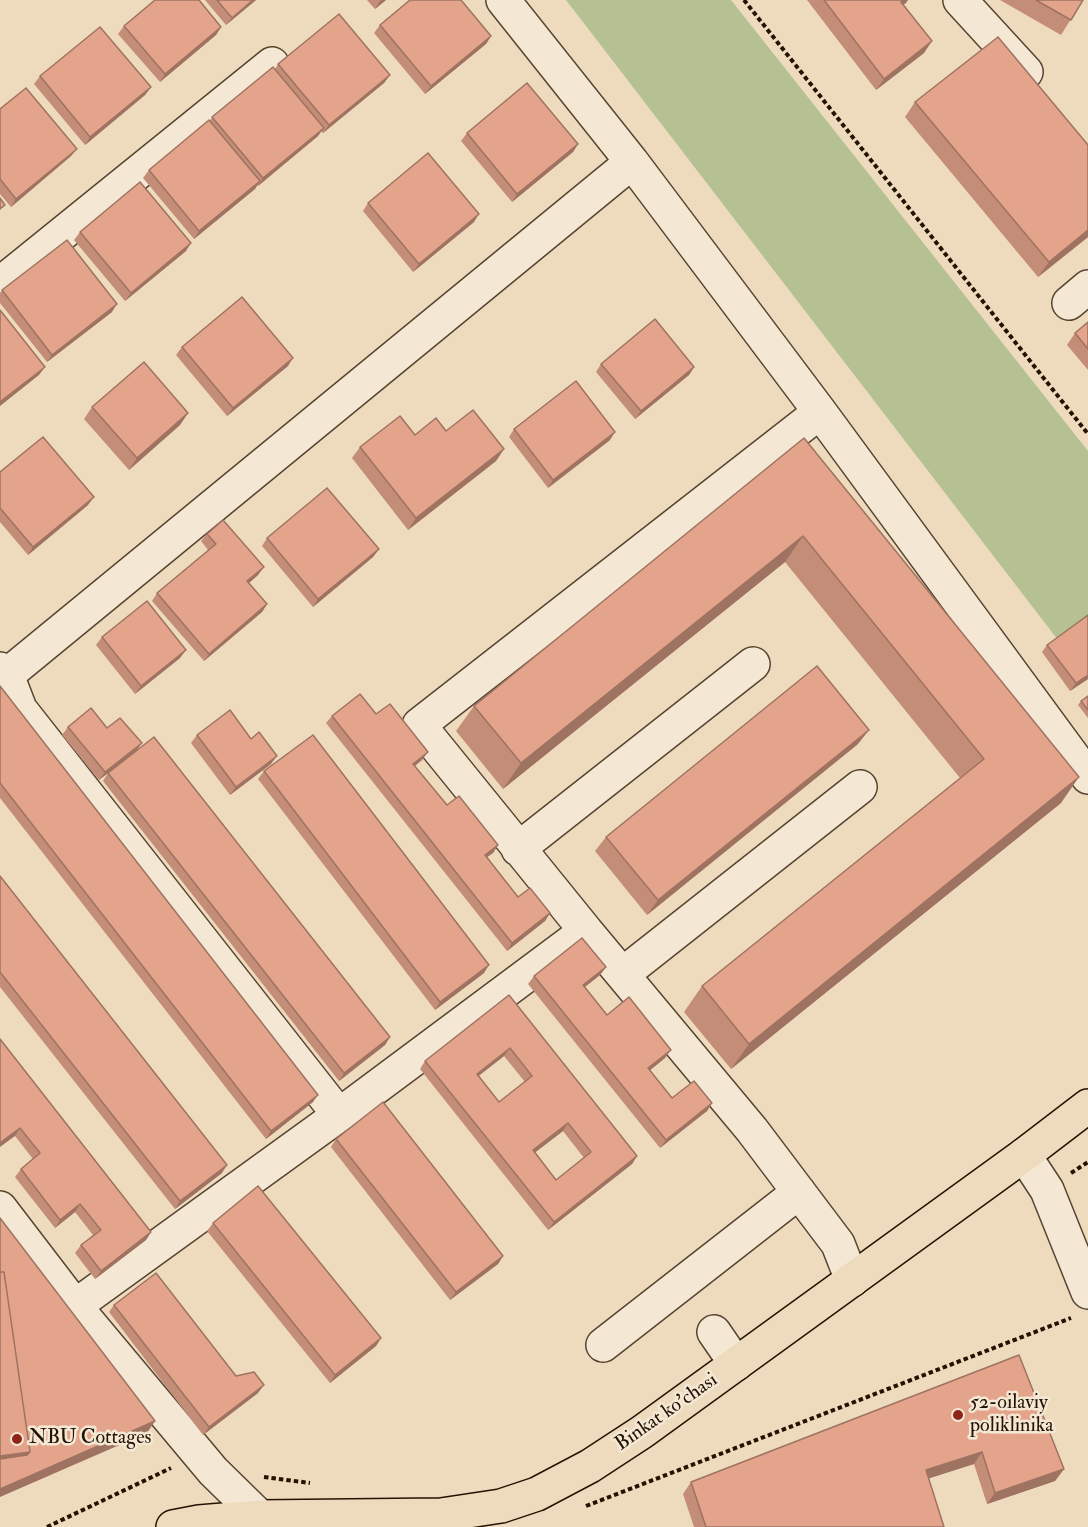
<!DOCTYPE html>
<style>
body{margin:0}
canvas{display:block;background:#eedbbe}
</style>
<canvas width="1088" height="1527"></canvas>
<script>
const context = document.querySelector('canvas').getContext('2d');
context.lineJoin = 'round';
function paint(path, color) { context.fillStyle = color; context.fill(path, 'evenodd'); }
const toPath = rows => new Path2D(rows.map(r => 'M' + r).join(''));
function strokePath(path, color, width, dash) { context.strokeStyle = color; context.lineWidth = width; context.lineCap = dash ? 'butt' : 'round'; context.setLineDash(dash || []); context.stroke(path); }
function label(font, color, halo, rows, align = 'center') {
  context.font = font + ' "IM FELL Double Pica",serif'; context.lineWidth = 5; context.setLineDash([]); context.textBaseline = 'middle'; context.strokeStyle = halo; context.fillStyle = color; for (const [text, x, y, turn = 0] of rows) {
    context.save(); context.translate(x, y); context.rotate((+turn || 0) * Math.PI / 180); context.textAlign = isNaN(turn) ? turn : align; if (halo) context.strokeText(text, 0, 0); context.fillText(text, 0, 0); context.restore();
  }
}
paint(toPath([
 [566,0,731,0,1088,451,1088,679]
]), '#b6c193');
const minor = toPath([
 [503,0,632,162,820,412,1088,777],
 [960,0,1026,72],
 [0,284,272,64],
 [1069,303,1088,287],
 [0,669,7,675,632,162],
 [7,675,20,709,339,1115],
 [518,849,753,664],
 [586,931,752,1130,838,1244,852,1280],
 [623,974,860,787],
 [1024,1155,1047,1190,1088,1292],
 [0,1208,75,1306,213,1471,260,1517],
 [75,1306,339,1115,586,931,419,725,820,412],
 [714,1332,736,1364],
 [603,1345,799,1192]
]);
const major = toPath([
 [173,1527,199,1522,260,1517,441,1515,501,1506,537,1494,590,1466,642,1432,1024,1155,1088,1106]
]);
strokePath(minor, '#564431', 36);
strokePath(major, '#241202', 36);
strokePath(toPath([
 [744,0,1088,434],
 [1071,1173,1088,1162],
 [264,1477,310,1483],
 [586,1506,1071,1318],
 [47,1527,171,1468]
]), '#241202', 4, [4.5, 3]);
strokePath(minor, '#f4e8d5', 33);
strokePath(major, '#eedbbe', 33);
paint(toPath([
 [205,0,256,0,226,25],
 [367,0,386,0,375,9],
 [807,0,908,0,903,5,924,53,876,90],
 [1000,0,1083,0,1061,35],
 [380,25,491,36,486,44,425,94,374,33],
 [124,26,221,27,216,35,160,82,118,34],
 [278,64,390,75,384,83,323,133,321,131,318,136,258,186,257,185,255,189,194,239,143,178,149,170,210,121,212,117,275,69],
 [40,76,151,87,145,95,85,145,34,84],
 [915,102,1088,237,1038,277,905,117],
 [0,109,77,149,71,156,11,207,0,194],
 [467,133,578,144,573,152,512,202,461,141],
 [368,203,474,222,413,272,363,211],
 [80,232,186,251,125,301,74,240],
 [2,290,112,312,47,362,0,303,0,293],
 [1088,322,1088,370,1067,345,1075,333],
 [182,347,288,366,227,416,176,355],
 [601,364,694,367,689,375,635,419,596,372],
 [92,407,188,413,180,425,129,470,84,419],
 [514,429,610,440,548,488,509,437],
 [446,431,504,449,496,461,408,530,352,458,360,447,415,435],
 [804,438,1061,803,731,1069,684,1012,702,986,960,778,785,562,503,789,456,731,474,706],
 [0,472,88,505,28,555,0,522],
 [207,534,258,575,249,583,267,604,262,612,204,661,152,601,157,593,208,550,201,541],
 [267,538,379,549,373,557,313,607,262,546],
 [102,637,180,658,135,694,96,645],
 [1047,645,1088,679,1070,691,1042,652],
 [0,686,313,1102,266,1139,0,798],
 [1088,696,1088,718,1078,705,1081,701],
 [376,714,422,760,415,766,447,805,498,845,493,853,486,857,518,897,550,913,545,921,507,951,326,723,332,716],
 [68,727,107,728,142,743,136,751,390,1037,385,1045,339,1081,103,781,108,773,99,780,62,735],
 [197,735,251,739,271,764,230,795,191,743],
 [858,744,647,915,595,851,606,837],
 [264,771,484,973,435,1010,258,779],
 [0,876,222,1173,175,1209,0,987],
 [606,967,600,975,585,987,607,1015,665,1058,650,1070,672,1098,712,1103,707,1111,660,1148,528,984,534,976],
 [509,995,637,1156,632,1164,548,1230,420,1069,425,1061],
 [504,1056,525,1082,499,1102,478,1076],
 [563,1131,584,1158,556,1180,535,1152],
 [0,1039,151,1232,146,1240,95,1279,75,1253,81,1245,93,1235,75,1212,55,1228,15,1177,21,1169,33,1159,15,1136],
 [336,1139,503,1256,498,1264,450,1300,331,1147],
 [213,1223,381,1338,376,1346,330,1383,207,1231],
 [114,1305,236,1376,258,1393,203,1435,109,1312],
 [1019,1355,1064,1469,1055,1481,987,1504,974,1464,928,1478,944,1527,694,1527,683,1494,691,1482]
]), '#c38d78');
paint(toPath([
 [253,0,256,0,226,25,232,18],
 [382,0,386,0,375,9,380,1],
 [903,0,908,0,906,3,893,13,901,2],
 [221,27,216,35,160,82,165,74],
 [491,36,486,44,425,94,431,86],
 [932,41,924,53,876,90,884,79],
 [390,75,384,83,323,133,329,125],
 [151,87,145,95,85,145,90,137],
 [324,128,318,136,258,186,263,178],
 [578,144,573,152,512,202,517,194],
 [77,149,71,156,11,207,16,199],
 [260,181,255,189,194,239,199,231],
 [479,214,474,222,413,272,419,264],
 [1088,230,1088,237,1038,277,1049,262],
 [191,243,186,251,125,301,131,293],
 [117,304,112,312,47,362,52,355],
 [293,358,288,366,227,416,233,408],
 [45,367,39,375,0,406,0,402],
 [694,367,689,375,635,419,641,411],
 [188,413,180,425,129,470,137,458],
 [615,432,610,440,548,488,553,480],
 [504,449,496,461,408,530,416,518],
 [94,497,88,505,28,555,33,547],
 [803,536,785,562,503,789,521,763],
 [379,549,373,557,313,607,318,599],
 [264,567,258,575,242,589,247,581],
 [267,604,262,612,204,661,209,654],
 [186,650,180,658,135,694,141,686],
 [1088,675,1088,679,1070,691,1076,683],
 [869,730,858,744,647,915,658,900],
 [142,743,136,751,99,780,105,772],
 [428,752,422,760,408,771,413,764],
 [277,756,271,764,230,795,236,787],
 [1079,777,1061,803,731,1069,749,1044],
 [498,845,493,853,479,863,485,855],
 [550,913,545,921,507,951,512,943],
 [489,965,484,973,435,1010,440,1002],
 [606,967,600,975,577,993,583,985],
 [390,1037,385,1045,339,1081,344,1073],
 [510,1048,504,1056,471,1082,477,1074],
 [671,1050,665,1058,643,1076,648,1068],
 [318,1095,313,1102,266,1139,271,1131],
 [712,1103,707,1111,660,1148,666,1140],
 [568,1123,563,1131,528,1158,533,1150],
 [20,1128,15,1136,0,1147,0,1143],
 [637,1156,632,1164,548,1230,554,1222],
 [227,1165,222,1173,175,1209,180,1201],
 [80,1204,75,1212,55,1228,60,1220],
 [151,1232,146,1240,95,1279,101,1271],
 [503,1256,498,1264,450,1300,456,1292],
 [381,1338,376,1346,330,1383,335,1375],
 [264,1385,258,1393,203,1435,209,1427],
 [155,1421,147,1433,0,1497,0,1489],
 [30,1452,19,1467,0,1470,0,1456],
 [982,1452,974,1464,918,1482,926,1470],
 [1064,1469,1055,1481,987,1504,995,1493]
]), '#9f7361');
const building = toPath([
 [155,0,199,0,221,27,165,74,124,26,155,0],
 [217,0,253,0,232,18,217,0],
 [410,0,461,0,491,36,431,86,380,25,410,0],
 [824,0,903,0,901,2,932,41,884,79,824,0],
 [1036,0,1083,0,1071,20,1036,0],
 [339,14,390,75,329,125,278,64,339,14],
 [100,27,151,87,90,137,40,76,100,27],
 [998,37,1088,145,1088,230,1049,262,915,102,998,37],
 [273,67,324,128,263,178,212,117,273,67],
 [527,83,578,144,517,194,467,133,527,83],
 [26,88,77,149,16,199,0,179,0,109,26,88],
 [209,120,260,181,199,231,149,170,209,120],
 [428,153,479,214,419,264,368,203,428,153],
 [140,182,191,243,131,293,80,232,140,182],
 [0,198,5,205,0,209,0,198],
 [67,240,117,304,52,355,2,290,67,240],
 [242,297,293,358,233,408,182,347,242,297],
 [0,310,45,367,0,402,0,310],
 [655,319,694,367,641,411,601,364,655,319],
 [1088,322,1088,349,1075,333,1088,322],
 [144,362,188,413,137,458,92,407,144,362],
 [576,381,615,432,553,480,514,429,576,381],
 [473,410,504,449,416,518,360,447,400,416,415,435,436,418,446,431,473,410],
 [43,437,94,497,33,547,0,508,0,472,43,437],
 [804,438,1079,777,749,1044,702,986,984,759,803,536,521,763,474,706,804,438],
 [327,488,379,549,318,599,267,538,327,488],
 [223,520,264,567,247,581,267,604,209,654,157,593,216,544,207,534,223,520],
 [147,601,186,650,141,686,102,637,147,601],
 [1088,615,1088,675,1076,683,1047,645,1088,615],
 [817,666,869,730,658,900,606,837,817,666],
 [0,686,318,1095,271,1131,0,783,0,686],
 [360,694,376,714,390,704,428,752,413,764,447,805,459,796,498,845,485,855,518,897,530,888,550,913,512,943,332,716,360,694],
 [1088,696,1088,710,1081,701,1088,696],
 [91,708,107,728,120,718,142,743,105,772,68,727,91,708],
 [230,710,251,739,259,732,277,756,236,787,197,735,230,710],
 [313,735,489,965,440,1002,264,771,313,735],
 [154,737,390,1037,344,1073,108,773,154,737],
 [0,876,227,1165,180,1201,0,972,0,876],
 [582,938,606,967,583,985,607,1015,629,997,671,1050,648,1068,672,1098,694,1081,712,1103,666,1140,534,976,582,938],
 [509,995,637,1156,554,1222,425,1061,509,995],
 [510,1048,532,1076,499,1102,477,1074,510,1048],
 [568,1123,591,1152,556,1180,533,1150,568,1123],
 [0,1039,151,1232,101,1271,81,1245,101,1230,80,1204,60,1220,21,1169,40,1153,20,1128,0,1143,0,1039],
 [383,1102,503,1256,456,1292,336,1139,383,1102],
 [258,1186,381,1338,335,1375,213,1223,258,1186],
 [0,1218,155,1421,0,1489,0,1459,27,1455,30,1452,4,1272,0,1272,0,1218],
 [0,1272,4,1272,30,1452,0,1456,0,1272],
 [156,1273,236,1376,254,1372,264,1385,209,1427,114,1305,156,1273],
 [1019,1355,1064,1469,995,1493,982,1452,926,1470,944,1527,706,1527,691,1482,1019,1355]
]);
paint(building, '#e3a48b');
strokePath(building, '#9f7361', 1.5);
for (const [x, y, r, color] of [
 [958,1415,6,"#8f2418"],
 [17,1439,6,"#8f2418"]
]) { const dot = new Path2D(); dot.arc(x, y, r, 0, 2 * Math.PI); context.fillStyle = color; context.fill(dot); strokePath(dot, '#f4e8d5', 2); }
label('20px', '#241202', '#f4e8d5', [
 ["52-oilaviy",970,1404],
 ["poliklinika",970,1427],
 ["NBU Cottages",29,1439]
], 'left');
label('20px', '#241202', '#f4e8d5', [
 ["Binkat ko'chasi",667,1413,-35]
]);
</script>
